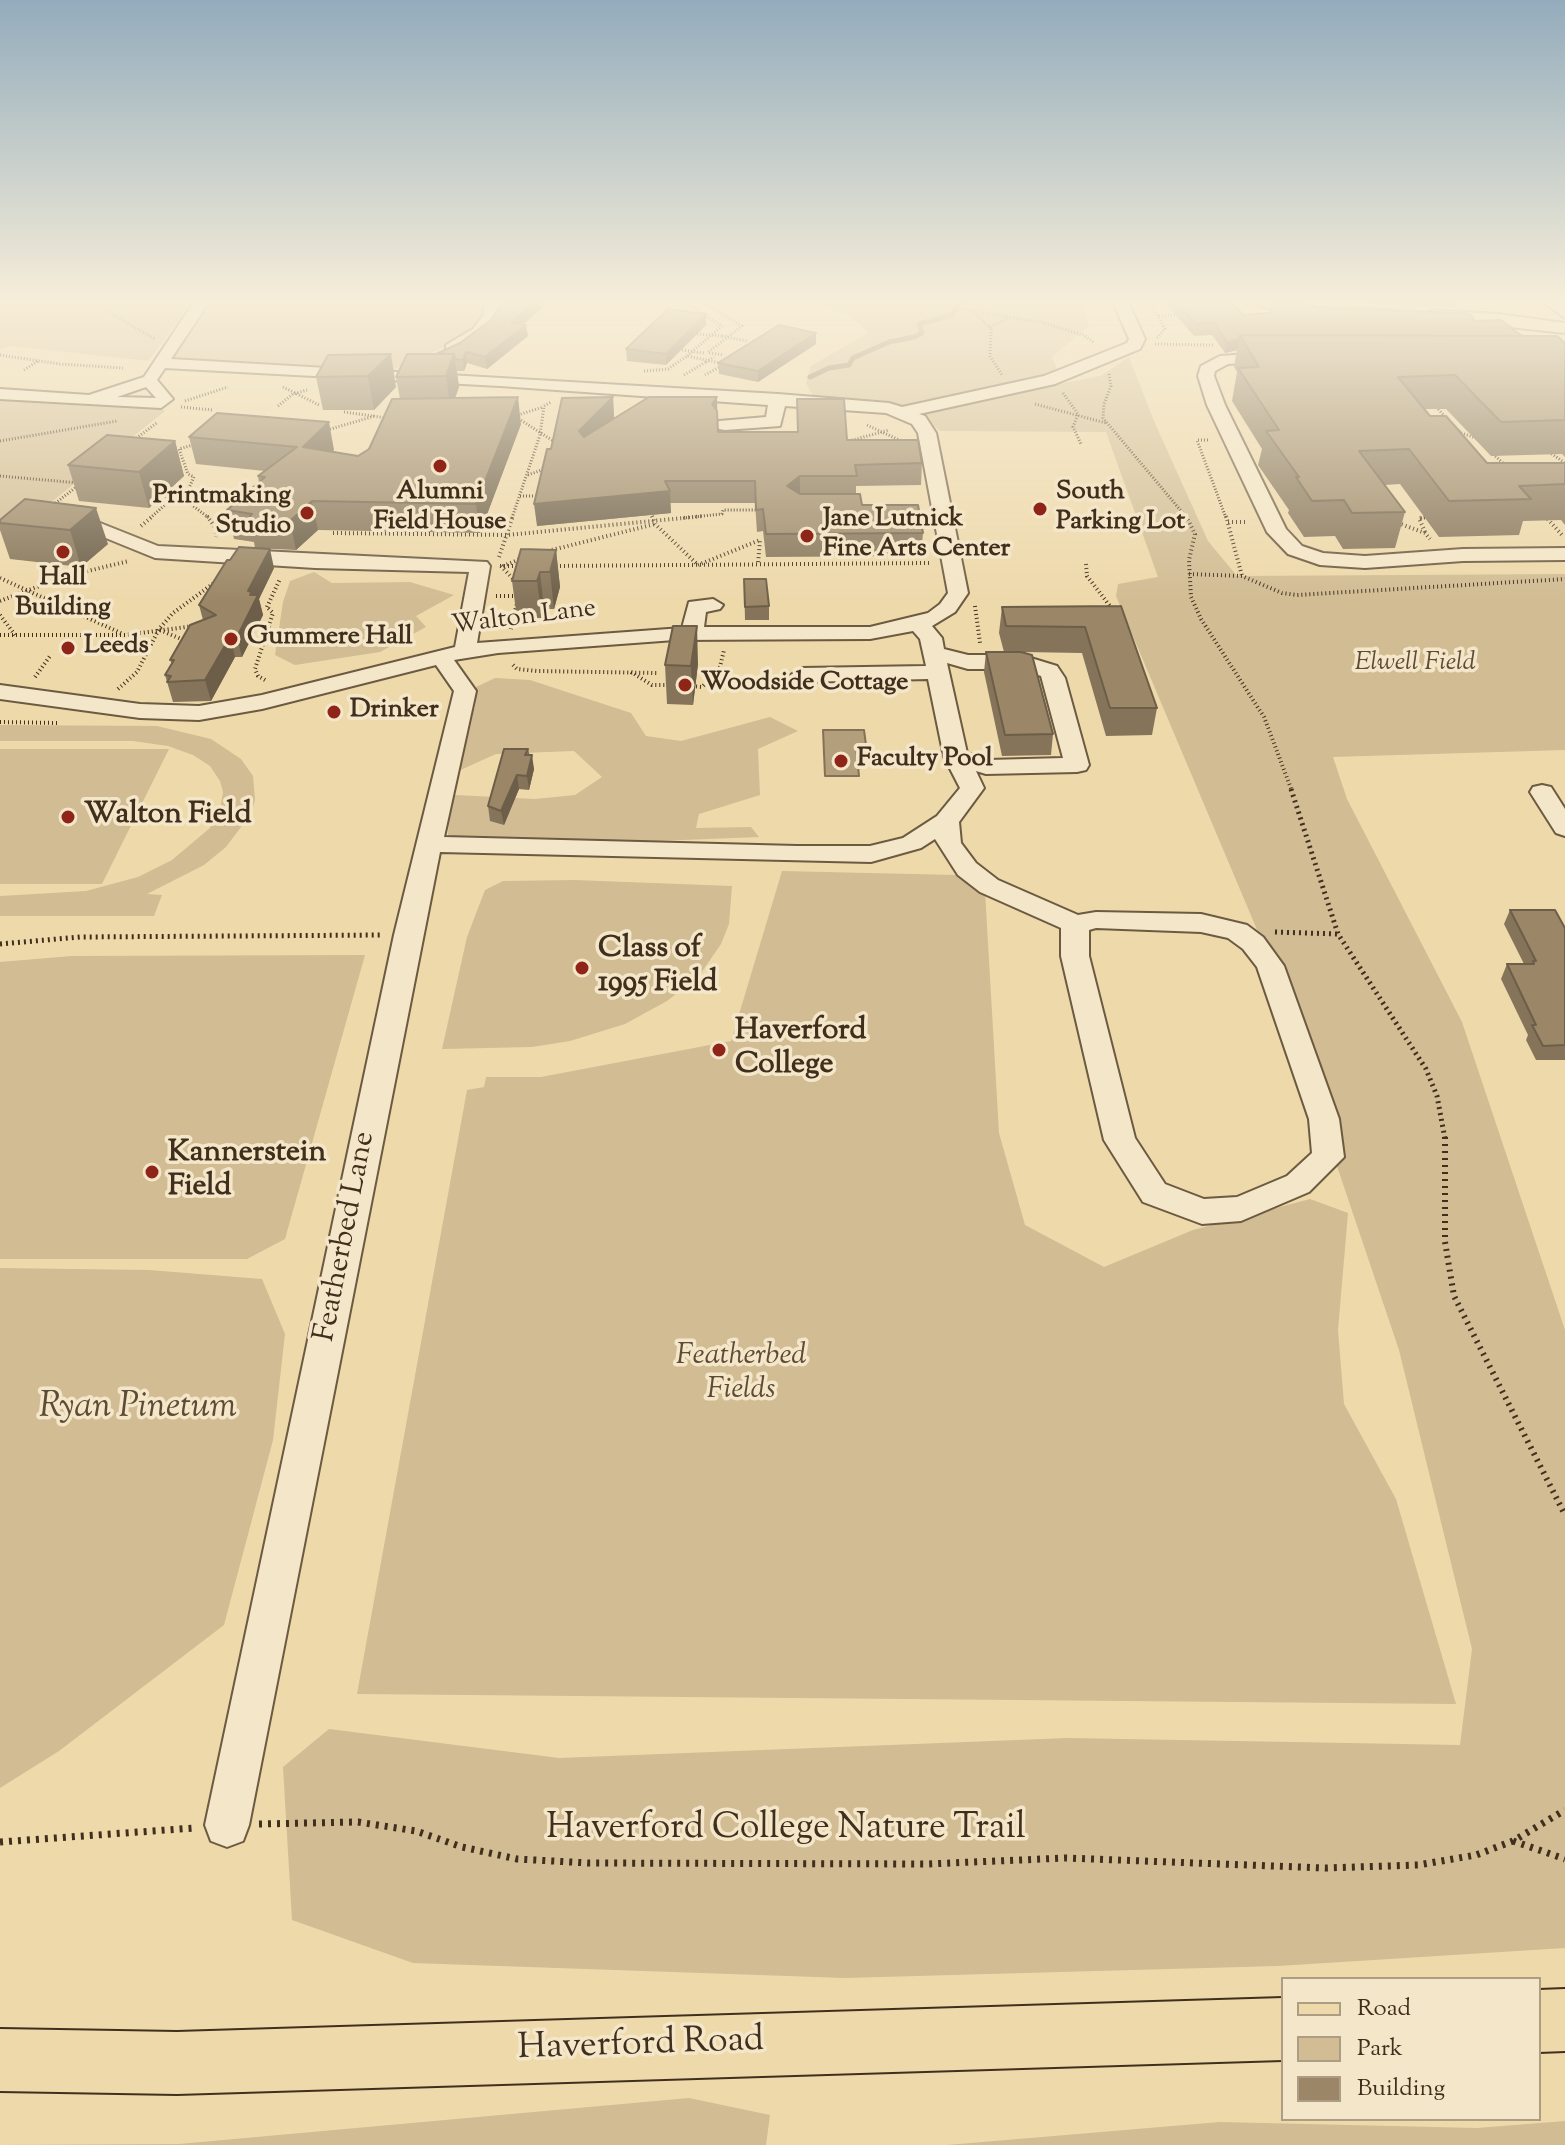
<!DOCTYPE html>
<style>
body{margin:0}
#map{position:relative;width:1565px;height:2145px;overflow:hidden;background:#eed9ab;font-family:"Sorts Mill Goudy",serif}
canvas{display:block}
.legend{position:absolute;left:1281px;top:1977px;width:260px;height:144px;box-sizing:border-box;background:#f4e6c8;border:2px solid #ac9d84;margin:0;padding:10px 14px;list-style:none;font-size:24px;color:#412f1e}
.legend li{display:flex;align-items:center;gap:16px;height:40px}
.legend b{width:40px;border:2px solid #ac9d84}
</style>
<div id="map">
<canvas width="1565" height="2145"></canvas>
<ul class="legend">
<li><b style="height:10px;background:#eed9ab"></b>Road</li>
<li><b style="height:22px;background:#d1bc93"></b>Park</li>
<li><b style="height:22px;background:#9b8767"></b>Building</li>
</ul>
</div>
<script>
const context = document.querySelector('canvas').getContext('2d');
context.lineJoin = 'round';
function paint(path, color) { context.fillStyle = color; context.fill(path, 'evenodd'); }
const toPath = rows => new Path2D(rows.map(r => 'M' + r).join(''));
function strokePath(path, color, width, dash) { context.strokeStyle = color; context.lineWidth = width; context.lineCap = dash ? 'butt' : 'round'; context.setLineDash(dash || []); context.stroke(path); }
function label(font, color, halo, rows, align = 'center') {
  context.font = font + ' "Sorts Mill Goudy",serif'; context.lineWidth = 7; context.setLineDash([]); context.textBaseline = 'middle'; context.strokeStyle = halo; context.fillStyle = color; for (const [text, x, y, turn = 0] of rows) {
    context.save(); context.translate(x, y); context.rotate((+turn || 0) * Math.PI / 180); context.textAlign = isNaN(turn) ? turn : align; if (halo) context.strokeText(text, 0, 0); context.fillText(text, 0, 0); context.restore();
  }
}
paint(toPath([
 [0,302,193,302,148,361,11,346,0,350],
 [213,302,488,302,484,316,456,342,394,369,367,371,184,360,174,356],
 [815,302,1083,302,1089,326,1052,357,1058,371,1046,376,901,405,813,396,806,383,811,366,868,333,852,317],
 [1129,357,1154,421,1208,541,1237,576,1565,574,1565,750,1333,757,1347,799,1462,1022,1565,1330,1565,1948,1278,1966,845,1978,413,1963,292,1920,283,1767,329,1729,559,1758,1068,1738,1460,1745,1472,1649,1399,1350,1258,932,1116,596,1118,584,1158,577,1106,432,940,431,923,416,928,411,942,408,1100,376],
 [0,396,160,408,165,411,24,524,0,526],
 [314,572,332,583,410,582,454,595,416,616,426,627,380,652,295,665,275,655,283,602,290,581],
 [495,678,530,680,631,713,646,736,681,741,770,717,798,731,758,749,760,795,699,814,696,828,751,827,759,837,632,842,448,837,449,811,455,795,535,799,575,795,602,777,574,751,496,754,456,772,475,706,476,687],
 [0,725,157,726,211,739,241,759,253,776,255,800,250,815,226,847,204,865,147,894,162,895,154,916,0,916,0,896,86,891,138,877,172,860,210,828,220,810,223,792,220,781,210,766,193,755,168,746,133,741,0,741],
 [0,749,169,749,102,884,0,884],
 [782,871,956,875,985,891,999,1133,1025,1225,1104,1267,1193,1230,1310,1199,1348,1213,1338,1330,1344,1404,1396,1499,1456,1704,357,1694,467,1090,484,1087,486,1077,541,1077,731,1041],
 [574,880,732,886,729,924,721,944,699,976,667,1001,625,1024,570,1041,532,1047,442,1049,467,937,485,890,503,881],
 [365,955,285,1239,247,1259,0,1259,0,962,72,956],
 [0,1268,149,1270,262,1279,285,1334,273,1440,224,1625,59,1751,0,1788],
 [689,2098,770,2115,766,2145,0,2145,179,2144],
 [1565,2121,1565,2145,947,2145,1220,2122,1477,2128]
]), '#d1bc93');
const water = toPath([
 [823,730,864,730,866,745,856,746,859,776,825,776,823,730]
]);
paint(water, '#b39f7b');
strokePath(water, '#857256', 2);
strokePath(toPath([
 [810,377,829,368,849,365,853,358,889,342,914,337,922,333,919,324,952,315,958,304,967,302]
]), '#857256', 5);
const minor = toPath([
 [194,302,209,302,171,359,778,394,889,403,902,407,1044,376,1127,343,1129,339,1113,302,1128,302,1145,339,1140,349,1055,384,919,414,925,416,936,433,968,593,955,612,932,626,942,638,944,649,968,655,1021,655,1057,666,1065,678,1089,765,1086,770,1077,772,986,774,976,771,984,788,959,822,961,843,976,863,998,880,1078,915,1096,912,1201,914,1247,925,1263,937,1284,966,1339,1119,1344,1157,1309,1192,1241,1221,1202,1224,1143,1202,1104,1140,1061,956,1061,928,980,892,958,875,935,839,921,848,871,862,440,852,249,1825,243,1841,227,1847,211,1841,205,1825,394,935,454,691,436,665,262,709,199,720,140,718,0,699,0,685,140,704,199,706,262,695,455,647,469,572,315,568,155,558,91,532,70,529,67,525,77,519,95,521,158,546,487,562,490,566,477,643,682,628,689,602,713,599,723,605,720,609,706,612,704,627,870,627,928,613,940,604,948,593,918,433,912,424,886,413,785,406,780,426,725,430,719,429,716,425,719,421,766,417,768,405,500,386,165,368,157,380,173,399,161,408,0,399,0,389,89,395,144,377,194,302],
 [146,387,156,398,117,397,146,387],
 [913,631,920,639,926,666,802,668,791,675,802,682,928,679,944,757,960,788,937,816,903,838,870,846,797,846,444,837,476,691,454,660,498,653,675,640,870,639,913,631],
 [947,663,968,669,1019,669,1041,676,1063,758,988,760,967,753,947,663],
 [1096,928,1201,932,1228,938,1243,949,1257,967,1309,1119,1312,1153,1287,1176,1237,1197,1204,1199,1165,1184,1135,1138,1089,956,1089,930,1096,928],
 [485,302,500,302,499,316,485,335,458,351,446,351,446,345,473,329,483,316,485,302],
 [1256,302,1294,302,1317,307,1320,310,1312,315,1263,307,1256,302],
 [1543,302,1560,302,1565,306,1565,318,1543,302],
 [1432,310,1498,314,1565,323,1565,333,1427,318,1424,315,1432,310],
 [1276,352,1282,354,1282,360,1228,364,1215,371,1214,376,1225,405,1286,529,1302,546,1323,553,1365,556,1463,549,1565,548,1565,560,1463,561,1365,568,1320,565,1288,554,1267,532,1207,405,1198,376,1201,366,1220,356,1276,352],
 [1542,785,1551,787,1565,809,1565,836,1556,833,1530,792,1533,787,1542,785]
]);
const major = toPath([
 [1565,1989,1565,2051,1539,2052,1539,1990,1565,1989],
 [1283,1998,1283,2060,177,2094,0,2091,0,2029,177,2032,1283,1998]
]);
strokePath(minor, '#6c5a41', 4);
strokePath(major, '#412f1e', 4);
strokePath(toPath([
 [91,302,155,339],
 [684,302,722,326,687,356],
 [703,302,742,326,707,353],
 [899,302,943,302,947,307,1040,322,1083,335,1095,343],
 [1150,302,1165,329,1157,338],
 [1330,306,1416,309],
 [974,312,991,329,990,356,1002,375],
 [1159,316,1182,315],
 [990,327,1011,317],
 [722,336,747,341],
 [1155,344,1213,345],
 [709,353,724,355],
 [0,355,60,364,123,368],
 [24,370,38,361],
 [644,371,668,369,687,356,725,364,705,375],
 [1109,374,1111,386,1104,404,1103,418,1187,518],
 [684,375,706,362],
 [283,387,319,405],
 [1063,393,1078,414,1073,427,1081,444],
 [185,401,228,387],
 [1035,404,1106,423],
 [1434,405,1461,433,1479,439],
 [278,406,293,394,307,390],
 [181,407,213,410],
 [344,412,387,418],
 [515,416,543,407],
 [516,417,558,444],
 [867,425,897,439,897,444],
 [327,430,375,416],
 [134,440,158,422],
 [1208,440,1197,440,1226,518],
 [0,441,117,421],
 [849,441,889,430],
 [196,444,179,449,188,474,194,477,184,499,209,518],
 [1491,452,1507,467],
 [1549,452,1565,463],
 [528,475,547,468],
 [0,476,79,483],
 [162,496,184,499],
 [520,496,543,496],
 [53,505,80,484],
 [150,518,173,498],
 [512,518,540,435,544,406,551,402],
 [683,518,722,514,723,510,759,510],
 [1421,518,1429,517]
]), '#412f1e', 3, [1, 2]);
strokePath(toPath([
 [207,516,217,530,216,537],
 [652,516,655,524,698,565,760,540,758,564],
 [1186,516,1195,534,1189,560,1191,597,1201,619,1264,717,1292,791],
 [1226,516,1242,576],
 [1545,516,1562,535],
 [1228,522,1247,522],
 [1398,523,1425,533,1430,539],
 [141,526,153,516],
 [1425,532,1419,518,1429,517],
 [333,533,507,535,704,516],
 [552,550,655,524],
 [499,557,513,516],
 [1086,564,1087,576,1113,610],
 [500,566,522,566],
 [501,566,516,582],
 [503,566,523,558],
 [552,566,930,563],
 [1189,574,1242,576,1282,593,1297,595,1565,579],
 [0,578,123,634],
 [496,596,518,596],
 [0,601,63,577,129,561],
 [975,606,980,643],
 [267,607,280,579],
 [0,615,15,635],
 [511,629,517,603],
 [160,630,188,642],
 [0,635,125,635,194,626],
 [513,665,517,669,537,671,657,673],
 [631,672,652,685,669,685],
 [35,677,50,656],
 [265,680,258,676,255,669,273,613,267,607],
 [692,686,702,687,720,667,724,650],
 [118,689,137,672,159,629,173,613,214,583],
 [0,722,59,723]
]), '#412f1e', 4, [1, 3]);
strokePath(toPath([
 [1291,789,1338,934,1426,1069,1437,1096,1445,1139],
 [1275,932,1338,934],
 [0,944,80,937,383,935]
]), '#412f1e', 5, [2, 4]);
strokePath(toPath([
 [1445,1137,1445,1242,1454,1296,1565,1515]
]), '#412f1e', 6, [2, 5]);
strokePath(toPath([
 [259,1824,358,1822,416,1831,462,1847,517,1859,588,1863,927,1864,1066,1858,1325,1868,1418,1865,1476,1855,1513,1841,1565,1810],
 [1513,1841,1565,1859],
 [0,1842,194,1828]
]), '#412f1e', 7, [3, 6]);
paint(minor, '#f4e6c8');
paint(major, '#eed9ab');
strokePath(toPath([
 [697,334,722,336],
 [682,350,704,353],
 [706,362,714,357]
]), '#412f1e', 3, [1, 2]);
paint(toPath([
 [1164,302,1232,302,1243,315,1270,313,1315,307,1475,321,1522,336,1565,343,1565,457,1562,454,1491,456,1446,409,1424,409,1430,416,1487,463,1565,463,1565,525,1561,520,1523,521,1519,535,1439,537,1400,484,1385,485,1405,512,1395,548,1343,549,1335,536,1304,537,1288,513,1289,510,1258,465,1262,449,1232,401,1237,372,1234,367,1237,350,1225,353,1212,335,1194,336],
 [1333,302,1457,302,1456,308],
 [523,324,528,336,487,369,467,363,464,371,457,371,459,387,455,398,521,424,480,533,318,530,296,550,255,548,254,542,234,539,227,510,259,483,258,476,265,471,196,464,189,437,334,450,332,451,358,456,369,449,400,399,396,377,436,354],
 [706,325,666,365,627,361,626,349],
 [816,333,816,344,758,382,719,374,718,363],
 [328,355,396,387,374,410,323,410,316,377],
 [613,397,614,418,612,420,718,432,798,432,797,399,847,440,922,463,921,485,856,486,856,494,862,505,923,533,921,556,766,557,763,531,757,532,755,503,670,503,671,513,537,526,551,449],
 [175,441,184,476,149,508,79,501,68,465],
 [25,499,108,544,81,567,10,559,0,530,0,520],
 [556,550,560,587,554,609,544,609,542,618,517,618,512,581],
 [274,568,259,599,263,615,242,657,235,657,211,701,173,702,165,675,172,664,170,660,203,620,199,605],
 [744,579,769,606,769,620,745,620],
 [1121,606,1157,708,1152,735,1106,736,1082,653,1023,652,1053,734,1051,755,1002,756,984,672,986,652,1004,652,999,633,1002,607],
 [698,664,693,705,667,704,665,665],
 [528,749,534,769,529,790,519,789,504,825,490,821,488,806],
 [1510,910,1565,928,1565,1060,1536,1060,1526,1040,1528,1035,1501,979,1507,964,1524,964,1504,924]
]), '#857459');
paint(toPath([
 [534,302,548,303,512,334,511,323],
 [706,314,706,325,666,365,666,354],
 [526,325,528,336,487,369,485,357],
 [816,333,816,344,758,382,758,371],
 [1239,339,1237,350,1225,353,1227,342],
 [466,352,467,363,464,371,463,360],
 [391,354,396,387,374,410,368,376],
 [454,354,459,387,451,409,446,376],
 [518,397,521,424,480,533,476,504],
 [613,397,614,418,581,452,579,431],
 [717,397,718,453,712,404],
 [329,422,334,450,309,474,303,447],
 [175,441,184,476,149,508,139,472],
 [800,476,800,498,787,486],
 [670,491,671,513,537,526,534,504],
 [312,501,318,530,296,550,290,521],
 [96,508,108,544,81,567,70,530],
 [270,549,274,568,259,599,263,615,242,657,237,637,248,591],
 [556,550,560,587,554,609,550,572],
 [540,572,544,609,542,618,537,581],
 [697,626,698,664,693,705,691,666],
 [230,637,235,657,211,701,205,680],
 [532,755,534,769,529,790,527,776],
 [517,775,519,789,504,825,501,811]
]), '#6c5e48');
const building = toPath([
 [501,302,534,302,511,323,526,325,485,357,466,352,463,360,455,359,454,354,436,354,460,343,491,320,501,305,501,302],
 [1176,302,1232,302,1243,315,1270,313,1274,302,1286,302,1315,307,1460,313,1470,314,1475,321,1501,320,1522,336,1240,335,1239,339,1227,342,1214,323,1196,324,1176,302],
 [668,309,706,314,666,354,626,349,668,309],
 [779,325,816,333,758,371,718,363,779,325],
 [1240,335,1557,336,1565,343,1565,420,1501,422,1455,375,1398,377,1430,416,1446,416,1487,463,1565,463,1565,484,1519,486,1531,499,1449,501,1409,449,1359,451,1405,512,1352,513,1344,500,1312,501,1296,477,1299,477,1266,431,1279,430,1238,368,1259,367,1240,335],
 [391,354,368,376,316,377,328,355,391,354],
 [407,354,454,354,446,376,396,377,407,354],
 [518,397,476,504,312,501,290,521,248,519,252,514,227,510,265,477,258,476,297,447,189,437,217,413,329,422,303,447,358,456,369,449,392,399,518,397],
 [613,397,579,431,584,437,649,397,717,397,712,404,717,411,718,432,798,432,797,399,844,399,847,440,918,440,922,463,855,465,857,476,800,476,787,486,800,494,860,494,862,505,918,505,923,533,766,534,763,509,756,510,755,481,665,481,670,491,534,504,547,449,551,449,562,398,613,397],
 [107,435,175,441,139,472,68,465,107,435],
 [25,499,96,508,70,530,0,523,0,520,25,499],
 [239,547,270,549,248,591,252,592,250,595,258,595,237,637,230,637,205,680,167,682,171,676,165,675,174,660,170,660,190,625,216,615,199,605,227,560,230,560,239,547],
 [521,549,556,550,550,572,540,572,537,581,512,581,521,549],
 [744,579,766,579,769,606,745,607,744,579],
 [1121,606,1157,708,1110,708,1085,627,1006,626,1002,607,1121,606],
 [673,626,697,626,691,666,665,665,673,626],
 [986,652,1021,652,1032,655,1053,734,1005,735,986,652],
 [504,749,528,749,525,755,532,755,527,776,517,775,501,811,488,806,504,749],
 [1510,910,1555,910,1565,928,1565,1045,1543,1046,1532,1025,1536,1025,1507,964,1534,964,1533,961,1536,961,1510,910]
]);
paint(building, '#9b8767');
strokePath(building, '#6c5e48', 2);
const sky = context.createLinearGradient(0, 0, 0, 603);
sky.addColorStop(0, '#93acbc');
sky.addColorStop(0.5, '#f7eed9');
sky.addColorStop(1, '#f7eed900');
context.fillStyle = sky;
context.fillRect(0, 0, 1565, 603);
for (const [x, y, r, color] of [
 [440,466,8,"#8f2418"],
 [1040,509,8,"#8f2418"],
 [307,513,8,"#8f2418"],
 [807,536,8,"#8f2418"],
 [63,552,8,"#8f2418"],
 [231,639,8,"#8f2418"],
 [68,648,8,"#8f2418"],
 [685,685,8,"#8f2418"],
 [334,712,8,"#8f2418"],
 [841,761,8,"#8f2418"],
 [68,817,8,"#8f2418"],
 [582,968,8,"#8f2418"],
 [719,1050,8,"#8f2418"],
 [152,1172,8,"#8f2418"]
]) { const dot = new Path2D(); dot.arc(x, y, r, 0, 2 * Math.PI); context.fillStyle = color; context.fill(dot); strokePath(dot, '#f4e6c8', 3); }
label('bold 26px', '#412f1e', '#f4e6c8', [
 ["Alumni",440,494,"center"],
 ["Field House",440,524,"center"],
 ["South",1056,494],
 ["Parking Lot",1056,524],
 ["Printmaking",291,498,"right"],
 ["Studio",291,528,"right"],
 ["Jane Lutnick",823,521],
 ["Fine Arts Center",823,551],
 ["Hall",63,580,"center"],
 ["Building",63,610,"center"],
 ["Gummere Hall",247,639],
 ["Leeds",84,648],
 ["Woodside Cottage",701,685],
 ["Drinker",350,712],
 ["Faculty Pool",857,761]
], 'left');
label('26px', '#412f1e', '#f4e6c8', [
 ["Walton Lane",524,619,-7]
]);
label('italic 26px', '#5e4b35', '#f4e6c8', [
 ["Elwell Field",1415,665]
]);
label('bold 30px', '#412f1e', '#f4e6c8', [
 ["Walton Field",84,817],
 ["Class of",598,951],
 ["1995 Field",598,985],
 ["Haverford",735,1033],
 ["College",735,1067],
 ["Kannerstein",168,1155],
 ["Field",168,1189]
], 'left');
label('30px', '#412f1e', '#f4e6c8', [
 ["Featherbed Lane",347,1237,-79]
]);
label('italic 30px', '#5e4b35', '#f4e6c8', [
 ["Featherbed",741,1358],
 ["Fields",741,1392]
]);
label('italic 36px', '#5e4b35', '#f4e6c8', [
 ["Ryan Pinetum",138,1410]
]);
label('36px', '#412f1e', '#f4e6c8', [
 ["Haverford College Nature Trail",786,1831],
 ["Haverford Road",641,2047,-2]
]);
</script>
